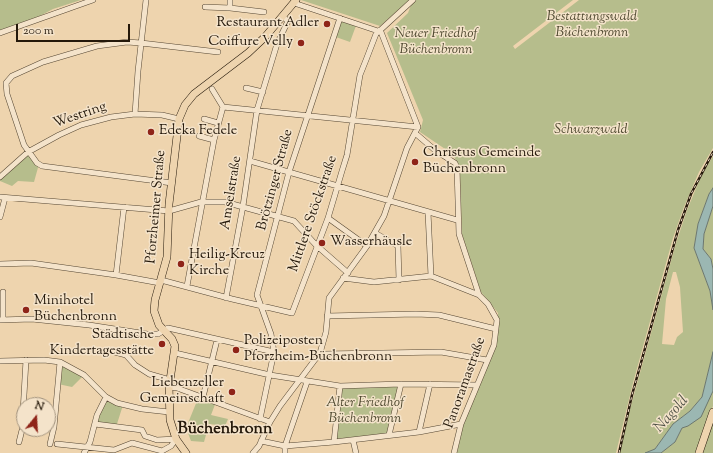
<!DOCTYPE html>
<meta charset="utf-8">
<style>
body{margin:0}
#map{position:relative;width:713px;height:453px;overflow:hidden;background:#eed4ae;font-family:"Sorts Mill Goudy",serif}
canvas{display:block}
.north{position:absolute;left:16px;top:397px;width:40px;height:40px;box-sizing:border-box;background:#f4e3ca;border:1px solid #a1927d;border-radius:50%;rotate:18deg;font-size:11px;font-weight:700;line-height:16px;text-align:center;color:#24180a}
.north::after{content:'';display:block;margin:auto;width:14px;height:18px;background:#8f2418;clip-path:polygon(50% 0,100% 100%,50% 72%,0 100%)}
.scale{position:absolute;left:16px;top:24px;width:114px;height:18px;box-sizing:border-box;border:2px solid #24180a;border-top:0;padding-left:5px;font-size:12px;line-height:14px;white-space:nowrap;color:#24180a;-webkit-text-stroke:3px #f4e3ca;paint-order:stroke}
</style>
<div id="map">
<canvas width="713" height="453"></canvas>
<div class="north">N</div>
<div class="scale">200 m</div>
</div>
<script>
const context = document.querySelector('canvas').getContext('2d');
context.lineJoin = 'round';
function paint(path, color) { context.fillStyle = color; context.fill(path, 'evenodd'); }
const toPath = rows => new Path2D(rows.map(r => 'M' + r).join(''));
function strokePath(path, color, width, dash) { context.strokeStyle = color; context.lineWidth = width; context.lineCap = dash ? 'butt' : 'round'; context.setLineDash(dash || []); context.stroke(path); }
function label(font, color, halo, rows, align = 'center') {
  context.font = font + ' "Sorts Mill Goudy",serif'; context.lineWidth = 3; context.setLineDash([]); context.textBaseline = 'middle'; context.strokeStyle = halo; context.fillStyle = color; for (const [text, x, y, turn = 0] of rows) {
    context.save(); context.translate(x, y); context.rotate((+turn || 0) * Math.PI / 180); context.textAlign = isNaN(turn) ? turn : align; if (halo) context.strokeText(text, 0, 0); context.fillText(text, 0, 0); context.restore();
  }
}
paint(toPath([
 [0,0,81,0,53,9,38,17,0,31],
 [301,0,410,0,380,26],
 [416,0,573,0,513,46,515,49,579,0,713,0,713,148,699,172,684,207,673,238,633,383,616,453,457,453,463,423,497,338,498,313,481,292,462,234,460,173,464,172,451,153,420,132,423,120,387,33,408,13,411,5],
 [340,18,357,23,350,42,333,36],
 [28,152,39,164,34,182,18,181,12,186,0,181,0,177],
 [713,156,713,188,709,194,698,224,694,248,710,291,713,310,713,352,702,397,690,411,673,424,655,449,645,453,620,453,630,409,676,243,687,210,702,174],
 [673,272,676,272,680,287,683,332,677,337,674,345,662,344,666,299],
 [713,206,713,269,711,259,703,249,704,234],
 [60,362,84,375,72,387,58,384],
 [399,386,388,434,336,439,341,388],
 [713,391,713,406,696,453,661,453,675,442,682,428,688,426,711,396],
 [199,396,216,402,211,415,228,419,225,426,209,424,204,442,191,441,186,428],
 [106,397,123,405,116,427,95,424],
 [713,421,713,453,703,453]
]), '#b6bd8c');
const water = toPath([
 [713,188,713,206,704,234,703,249,711,259,713,269,713,310,710,291,694,248,698,224,709,194,713,188],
 [713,352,713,391,701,417,688,426,682,428,675,442,661,453,645,453,655,449,673,424,690,411,702,397,713,352]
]);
paint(water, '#9bb7b2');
strokePath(water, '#6b776f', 1);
const minor = toPath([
 [230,0,230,8,264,12],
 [205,7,230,8],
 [0,33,93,0],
 [246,88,263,92],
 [223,107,418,127],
 [135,114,138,71,146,0],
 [204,119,218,123],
 [415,133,436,151,455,163,457,168,459,234,479,295,488,304,497,320,494,345,461,424,454,453],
 [199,136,214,140],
 [250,161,457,220],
 [0,177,28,152,59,135,81,125,111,117,135,114,162,115,179,119],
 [172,183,42,166,37,163,24,145,7,94,6,83,12,76,43,62,97,46,127,42,141,43,218,52],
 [0,197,169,211,201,202,225,202,294,221,316,245,348,273],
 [428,212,431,276],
 [0,217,5,198],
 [328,218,367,246],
 [375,233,398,246,399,280],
 [0,264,31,263,116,275,160,283],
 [116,275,124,207],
 [343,278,374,282,431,276,479,295],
 [161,280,232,299,292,313,328,218,342,171,347,155,360,75,366,60,376,34,413,0],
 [187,286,214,140,223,107,212,89],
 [226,298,243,206,257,110,277,44,288,21,283,17],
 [327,316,416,314,439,315,496,329],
 [0,320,32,319,89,325,147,334,158,334,168,328,274,352],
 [3,320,3,292],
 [107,350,126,355,135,365,149,374,170,380],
 [175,353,270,375,340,386,401,384,477,385],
 [320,353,324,354,441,352,487,360],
 [0,361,44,360,60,362,84,375,106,397,117,403,142,409,169,412],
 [169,387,177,388,270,422],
 [203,397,217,340],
 [260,419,274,352,271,334,257,295,289,172,340,18],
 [95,424,142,430,145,436,157,440,176,439],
 [419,432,430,384],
 [389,435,401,384],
 [353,440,356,453],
 [261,441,285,446,334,442,419,432,461,424],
 [19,442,22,430,26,360],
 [334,442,340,386],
 [50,444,54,427,60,362],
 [57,444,114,450,132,443,162,451,171,446,176,439],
 [84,453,90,442,97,415,106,397],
 [253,453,259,446,270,422,280,406,320,353,326,332,329,298,367,246,384,216,407,148,418,127,381,32,294,3],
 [285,453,285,446,307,382]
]);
const major = toPath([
 [186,453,176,439,170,420,169,387,175,346,172,339,159,325,154,311,155,300,167,257,169,204,179,119,185,105,194,94,248,53,265,37,296,0],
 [699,453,713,412]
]);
strokePath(minor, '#564733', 6);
strokePath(major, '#24180a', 8);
strokePath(minor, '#f4e3ca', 5);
strokePath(major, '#eed4ae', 7);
const rail = toPath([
 [619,453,632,395,678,230,691,194,713,152]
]);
strokePath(rail, '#24180a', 2.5);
strokePath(rail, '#f4e3ca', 1, [3]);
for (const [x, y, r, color] of [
 [327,24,4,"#8f2418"],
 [301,43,4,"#8f2418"],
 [151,132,4,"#8f2418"],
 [415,162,4,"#8f2418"],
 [322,243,4,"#8f2418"],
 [181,264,4,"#8f2418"],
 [26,310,4,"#8f2418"],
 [162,344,4,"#8f2418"],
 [236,350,4,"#8f2418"],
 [232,392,4,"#8f2418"]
]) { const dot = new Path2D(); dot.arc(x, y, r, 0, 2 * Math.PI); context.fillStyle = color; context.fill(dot); strokePath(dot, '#f4e3ca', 1.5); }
label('italic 14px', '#504a31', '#f4e3ca', [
 ["Bestattungswald",592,18],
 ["Büchenbronn",592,34],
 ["Neuer Friedhof",436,35],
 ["Büchenbronn",436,51],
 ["Schwarzwald",591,131],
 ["Alter Friedhof",365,404],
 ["Büchenbronn",365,420]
]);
label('14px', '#24180a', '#f4e3ca', [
 ["Restaurant Adler",319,24,"right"],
 ["Coiffure Velly",293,43,"right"],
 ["Edeka Fedele",159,132],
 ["Christus Gemeinde",423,154],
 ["Büchenbronn",423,170],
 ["Wasserhäusle",330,243],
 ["Heilig-Kreuz",189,256],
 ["Kirche",189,272],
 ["Minihotel",34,302],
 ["Büchenbronn",34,318],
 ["Städtische",154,336,"right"],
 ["Kindertagesstätte",154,352,"right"],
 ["Polizeiposten",244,342],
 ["Pforzheim-Büchenbronn",244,358],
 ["Liebenzeller",224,384,"right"],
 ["Gemeinschaft",224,400,"right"]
], 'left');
label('14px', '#24180a', '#f4e3ca', [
 ["Westring",80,116,-19],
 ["Brötzinger Straße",276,180,-75],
 ["Amselstraße",232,193,-81],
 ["Pforzheimer Straße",157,207,-85],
 ["Mittlere Stöckstraße",314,214,-71],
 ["Panoramastraße",466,383,-70]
]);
label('italic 15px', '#4e5045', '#f4e3ca', [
 ["Nagold",672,415,-48]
]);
label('bold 16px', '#24180a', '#f4e3ca', [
 ["Büchenbronn",225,430]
]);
</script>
